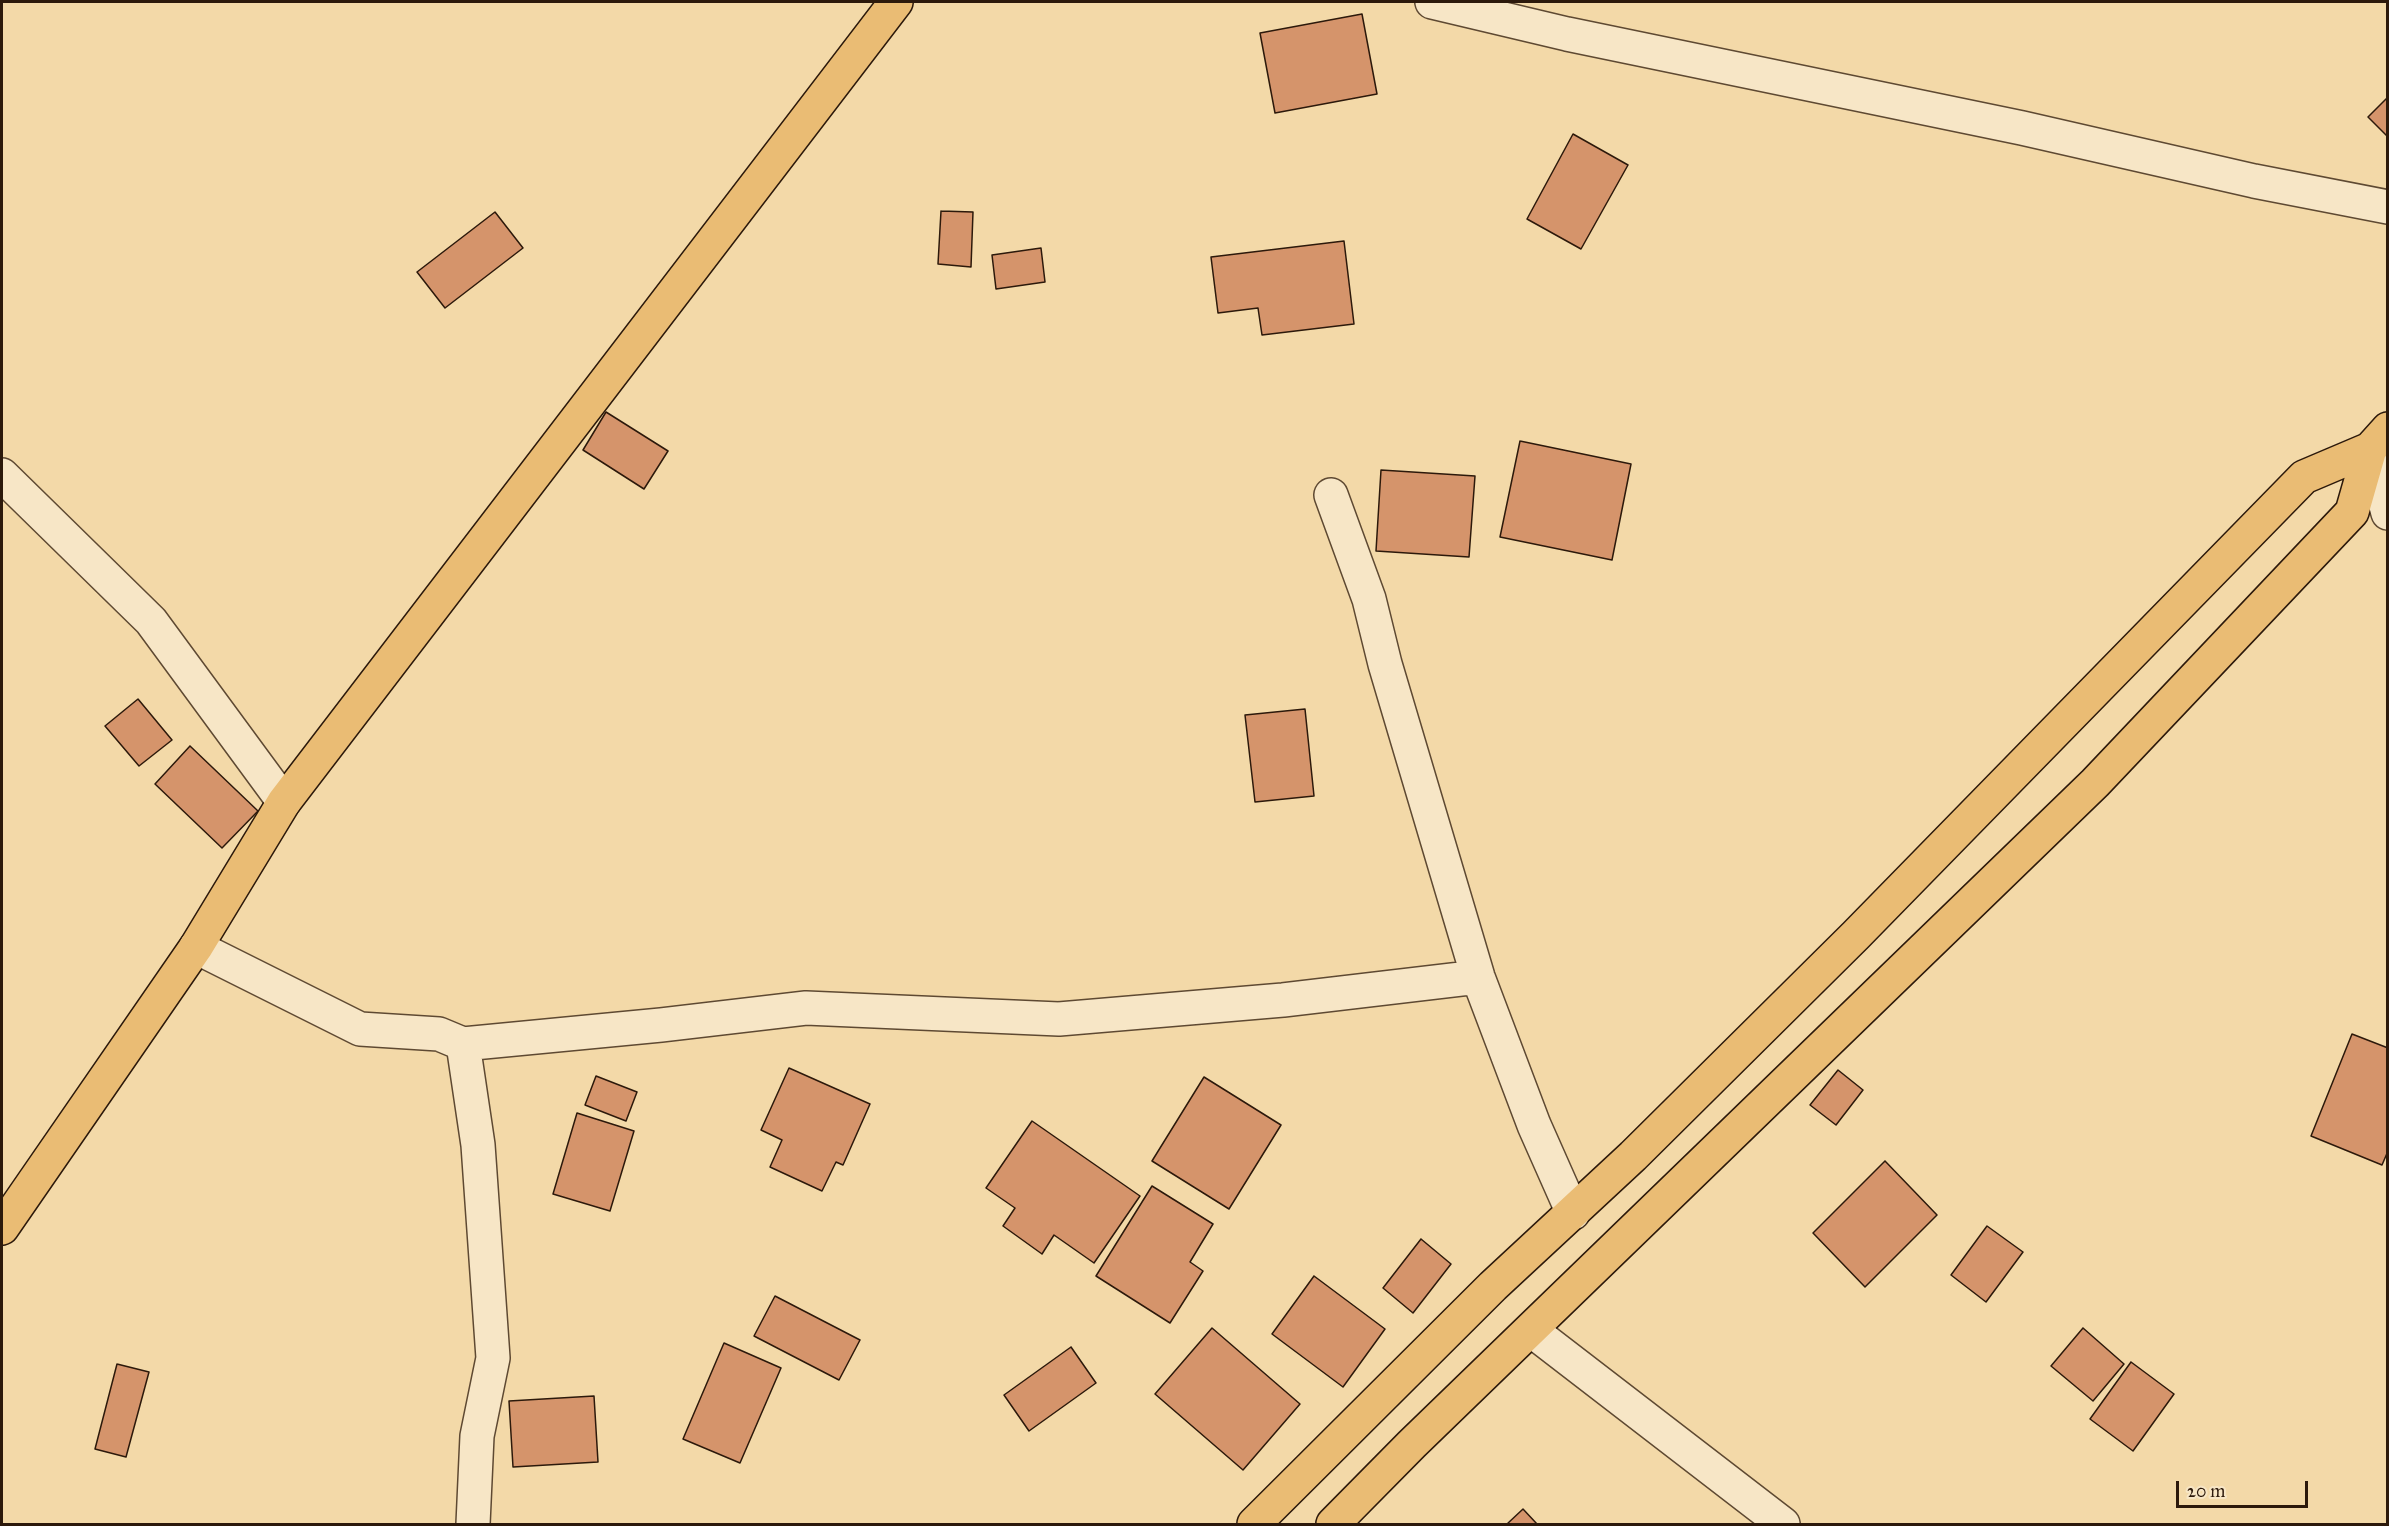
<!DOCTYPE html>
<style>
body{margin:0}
#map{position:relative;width:2389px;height:1526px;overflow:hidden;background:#f3d9a8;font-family:"IM FELL Great Primer",serif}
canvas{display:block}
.frame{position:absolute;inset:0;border:3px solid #2c190b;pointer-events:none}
.scale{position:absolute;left:2176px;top:1481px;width:132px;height:27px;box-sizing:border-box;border:3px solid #2c190b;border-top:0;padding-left:8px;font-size:18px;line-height:21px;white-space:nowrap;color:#2c190b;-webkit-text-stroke:4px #f7e6c6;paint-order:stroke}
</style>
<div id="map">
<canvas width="2389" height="1526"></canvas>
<div class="frame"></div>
<div class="scale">20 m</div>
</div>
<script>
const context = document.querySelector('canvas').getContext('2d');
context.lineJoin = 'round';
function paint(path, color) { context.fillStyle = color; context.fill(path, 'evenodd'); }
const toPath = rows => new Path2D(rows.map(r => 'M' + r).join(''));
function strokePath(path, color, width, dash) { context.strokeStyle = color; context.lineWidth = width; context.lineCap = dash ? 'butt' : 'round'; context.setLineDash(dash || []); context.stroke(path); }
const building = toPath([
 [1362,14,1377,94,1275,113,1260,33,1362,14],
 [2388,97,2388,137,2368,117,2388,97],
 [1573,134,1628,165,1581,249,1527,219,1573,134],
 [941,211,973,212,971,267,938,264,941,211],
 [495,212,523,248,445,308,417,272,495,212],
 [1344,241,1354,324,1262,335,1258,308,1218,313,1211,257,1344,241],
 [1041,248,1045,282,996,289,992,255,1041,248],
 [606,412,668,451,644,489,583,450,606,412],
 [1520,441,1631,464,1612,560,1500,537,1520,441],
 [1381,470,1475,476,1469,557,1376,551,1381,470],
 [138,699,172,740,139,766,105,726,138,699],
 [1305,709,1314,796,1255,802,1245,715,1305,709],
 [190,746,258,811,222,848,155,784,190,746],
 [2352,1034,2388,1048,2388,1151,2382,1165,2311,1136,2352,1034],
 [789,1068,870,1104,843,1165,836,1162,822,1191,770,1167,782,1140,761,1130,789,1068],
 [1838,1070,1863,1090,1836,1125,1810,1105,1838,1070],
 [596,1076,637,1092,626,1121,585,1105,596,1076],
 [1204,1077,1281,1125,1229,1209,1152,1161,1204,1077],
 [577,1113,634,1131,610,1211,553,1194,577,1113],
 [1032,1121,1140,1196,1094,1263,1054,1235,1042,1254,1003,1226,1015,1208,986,1188,1032,1121],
 [1885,1161,1937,1215,1865,1287,1813,1233,1885,1161],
 [1152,1186,1213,1224,1190,1262,1203,1271,1170,1323,1096,1276,1152,1186],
 [1987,1226,2023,1252,1986,1302,1951,1275,1987,1226],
 [1421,1239,1451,1264,1413,1313,1383,1288,1421,1239],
 [1314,1276,1385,1329,1343,1387,1272,1334,1314,1276],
 [775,1296,860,1340,839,1380,754,1336,775,1296],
 [1212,1328,1300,1404,1243,1470,1155,1394,1212,1328],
 [2083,1328,2124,1364,2093,1401,2051,1366,2083,1328],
 [724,1343,781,1368,740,1463,683,1439,724,1343],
 [1071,1347,1096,1383,1029,1431,1004,1395,1071,1347],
 [2131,1362,2174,1394,2133,1451,2090,1419,2131,1362],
 [117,1364,149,1372,126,1457,95,1449,117,1364],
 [594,1396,598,1462,513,1467,509,1401,594,1396],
 [1523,1509,1537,1524,1507,1524,1523,1509]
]);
paint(building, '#d5946b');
strokePath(building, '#2c190b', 1.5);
const minor = toPath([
 [1432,2,1567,34,2022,128,2254,181,2388,207],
 [2370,449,2388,513],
 [2,475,151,621,284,802],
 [1331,495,1369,599,1385,664,1478,977,1534,1125,1573,1213],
 [196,947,360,1029,439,1034,463,1044,661,1025,806,1008,1059,1019,1283,1000,1478,977],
 [463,1044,478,1145,493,1358,477,1436,473,1524],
 [1531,1330,1783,1524]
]);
const major = toPath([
 [2,1228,196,947,284,802,896,2],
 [1254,1524,1493,1286,1633,1156,1856,935,2304,477,2370,449],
 [1333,1524,1412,1444,2095,783,2352,512,2370,449,2388,429]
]);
strokePath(minor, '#5e4932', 36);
strokePath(major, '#2c190b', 36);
strokePath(minor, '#f7e6c6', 33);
strokePath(major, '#eabc74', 33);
</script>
